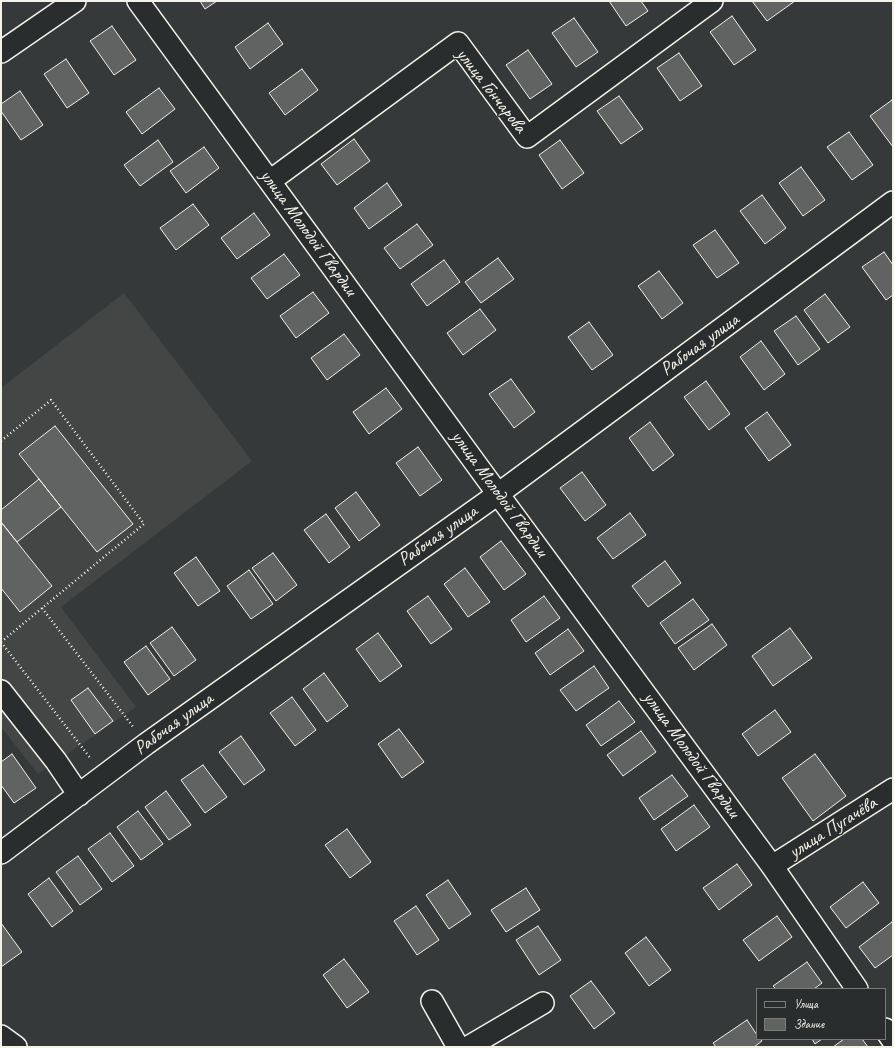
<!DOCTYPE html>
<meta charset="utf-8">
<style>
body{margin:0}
#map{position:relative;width:894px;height:1048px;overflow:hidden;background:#363939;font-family:Caveat,sans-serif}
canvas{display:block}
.frame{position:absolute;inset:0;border:2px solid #f4f1e8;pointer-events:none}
.legend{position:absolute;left:756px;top:988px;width:130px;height:52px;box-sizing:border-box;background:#2a2d2e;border:1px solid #7b7b78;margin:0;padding:5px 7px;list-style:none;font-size:12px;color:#f4f1e8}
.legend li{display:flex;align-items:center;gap:8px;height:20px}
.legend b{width:20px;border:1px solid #7b7b78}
</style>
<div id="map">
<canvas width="894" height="1048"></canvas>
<div class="frame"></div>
<ul class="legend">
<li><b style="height:5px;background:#2a2d2e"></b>Улица</li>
<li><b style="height:11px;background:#616362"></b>Здание</li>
</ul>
</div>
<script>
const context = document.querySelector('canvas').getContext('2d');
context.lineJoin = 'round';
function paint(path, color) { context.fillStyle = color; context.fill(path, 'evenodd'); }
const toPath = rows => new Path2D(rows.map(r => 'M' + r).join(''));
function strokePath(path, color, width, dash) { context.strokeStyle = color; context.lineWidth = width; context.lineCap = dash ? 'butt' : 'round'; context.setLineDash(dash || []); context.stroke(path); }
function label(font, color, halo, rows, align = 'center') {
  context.font = font + ' Caveat,sans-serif'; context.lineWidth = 3; context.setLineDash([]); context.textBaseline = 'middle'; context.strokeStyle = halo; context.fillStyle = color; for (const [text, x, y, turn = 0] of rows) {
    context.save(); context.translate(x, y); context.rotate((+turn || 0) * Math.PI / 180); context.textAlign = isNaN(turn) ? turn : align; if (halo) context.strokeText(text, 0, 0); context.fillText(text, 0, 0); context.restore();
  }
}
paint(toPath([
 [124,293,252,461,61,607,136,707,38,774,1,727,1,388]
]), '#434645');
const building = toPath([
 [200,1,217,1,205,9,200,1],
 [609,1,641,1,648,11,626,26,609,1],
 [752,1,795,1,767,21,752,1],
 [732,16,756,50,734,65,710,32,732,16],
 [574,18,598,52,576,67,552,33,574,18],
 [268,23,283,44,250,69,235,47,268,23],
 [112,26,136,60,114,75,90,41,112,26],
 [528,50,552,84,530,99,506,65,528,50],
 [679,53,702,86,680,101,657,68,679,53],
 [66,59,89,93,67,108,44,74,66,59],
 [302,69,318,90,285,115,269,93,302,69],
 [159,88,175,109,142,134,126,112,159,88],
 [20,91,43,125,21,140,1,111,1,104,20,91],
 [619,96,643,129,621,144,597,111,619,96],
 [892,100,893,102,893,147,870,116,892,100],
 [849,132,873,165,852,180,827,147,849,132],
 [354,139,370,161,337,185,321,164,354,139],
 [158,140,173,162,140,186,124,165,158,140],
 [560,140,584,173,562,189,539,155,560,140],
 [204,147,219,168,186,193,170,171,204,147],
 [801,167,825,200,803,216,779,183,801,167],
 [387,183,402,205,369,229,354,208,387,183],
 [762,195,786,228,765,244,740,211,762,195],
 [193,204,209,225,176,250,160,228,193,204],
 [254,213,270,235,237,259,221,238,254,213],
 [417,224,433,245,400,269,384,248,417,224],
 [715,230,739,263,717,278,693,245,715,230],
 [884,252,893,265,893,295,886,300,862,267,884,252],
 [284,254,300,275,267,299,251,278,284,254],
 [498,258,514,279,481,303,465,282,498,258],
 [444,260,460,282,427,306,411,284,444,260],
 [659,271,683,303,662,319,638,286,659,271],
 [313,292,329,313,296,338,280,316,313,292],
 [825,294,850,327,828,343,804,310,825,294],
 [480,309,496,330,463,355,447,333,480,309],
 [796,316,820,349,798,365,774,331,796,316],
 [589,322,613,355,592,370,568,337,589,322],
 [344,334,360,355,327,380,311,358,344,334],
 [761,341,785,374,764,390,740,357,761,341],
 [511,379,535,412,514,428,489,394,511,379],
 [706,381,730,414,709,430,684,397,706,381],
 [386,388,402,409,369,434,353,412,386,388],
 [767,412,791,445,769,461,745,428,767,412],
 [650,422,674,455,653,471,629,438,650,422],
 [55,426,133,524,97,552,19,454,55,426],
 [418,447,442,480,420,496,396,463,418,447],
 [582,472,606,505,585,521,560,488,582,472],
 [39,479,61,507,17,542,1,522,1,510,39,479],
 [356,492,380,525,359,541,335,508,356,492],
 [630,513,646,535,613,559,597,538,630,513],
 [326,514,350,547,329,563,304,530,326,514],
 [1,522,52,586,20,612,1,588,1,522],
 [501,541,526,574,504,590,480,557,501,541],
 [273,553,297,585,276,601,252,568,273,553],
 [196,557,220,591,198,606,174,573,196,557],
 [665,561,681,583,648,607,632,586,665,561],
 [465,568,490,602,468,617,444,584,465,568],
 [249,570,273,604,251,619,227,586,249,570],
 [428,596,452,629,431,644,407,611,428,596],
 [544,596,560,618,526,642,511,620,544,596],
 [693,599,709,620,675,644,660,623,693,599],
 [712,624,727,645,694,670,678,648,712,624],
 [172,627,196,660,174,676,150,643,172,627],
 [790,628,812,658,773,686,752,656,790,628],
 [568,629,584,651,550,675,535,653,568,629],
 [378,633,402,666,380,682,356,649,378,633],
 [146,646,170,679,148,695,124,662,146,646],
 [594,666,609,688,576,711,560,690,594,666],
 [324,673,348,706,327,722,303,689,324,673],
 [88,688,113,721,95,734,71,700,88,688],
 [292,697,316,730,295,746,270,713,292,697],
 [619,701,635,722,601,746,586,725,619,701],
 [775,710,791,732,758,756,742,734,775,710],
 [399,729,424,762,402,778,378,744,399,729],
 [641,731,656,752,623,776,607,755,641,731],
 [241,736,265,770,244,785,219,752,241,736],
 [12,754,36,788,14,803,1,785,1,762,12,754],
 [815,754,846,796,813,821,782,778,815,754],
 [203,765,227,797,205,813,181,780,203,765],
 [672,775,688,796,654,820,639,798,672,775],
 [166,791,191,825,169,840,145,807,166,791],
 [694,805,710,827,676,851,661,829,694,805],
 [138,811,163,844,141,860,117,827,138,811],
 [347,829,371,862,350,878,325,845,347,829],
 [110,833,134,866,112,882,88,849,110,833],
 [78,856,102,889,80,905,56,872,78,856],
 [737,864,752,885,719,910,703,888,737,864],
 [49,878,73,911,52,927,28,894,49,878],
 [448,880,471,914,449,929,426,895,448,880],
 [863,882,879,903,846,928,830,907,863,882],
 [526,888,540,910,506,932,491,910,526,888],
 [416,906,439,940,417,955,394,921,416,906],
 [777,916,792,937,759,961,743,940,777,916],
 [892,922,893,924,893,955,875,968,859,947,892,922],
 [1,923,22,952,1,967,1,923],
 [538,926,561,960,539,975,516,940,538,926],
 [646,937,671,970,649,986,625,953,646,937],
 [344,959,369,992,347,1008,323,975,344,959],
 [807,962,822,983,814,989,776,989,773,986,807,962],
 [591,981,615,1013,594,1029,570,996,591,981],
 [747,1020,757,1035,757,1039,760,1039,762,1041,754,1047,716,1047,713,1043,747,1020],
 [812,1039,822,1039,815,1044,812,1039],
 [844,1039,862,1039,868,1047,833,1047,844,1039]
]);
paint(building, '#616362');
strokePath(building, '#f4f1e8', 1);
const minor = toPath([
 [138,1,498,494,772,866,857,989],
 [1,52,75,1],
 [270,181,458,43,527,137,712,1],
 [1,691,56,761,79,795],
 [1,853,146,744,498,494,893,202],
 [772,866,893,789],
 [432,1001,458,1047],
 [885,1029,893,1041],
 [1,1036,16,1047],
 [468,1047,543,1003]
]);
strokePath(minor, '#f4f1e8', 24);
strokePath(toPath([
 [1,441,51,400,144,524,1,642],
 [42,608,134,728],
 [1,642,91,759]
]), '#f4f1e8', 2.5, [1, 3]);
strokePath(minor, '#2a2d2e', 21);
label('19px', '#f4f1e8', '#2a2d2e', [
 ["улица Гончарова",491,91,52],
 ["улица Молодой Гвардии",308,233,54],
 ["Рабочая улица",700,345,-36],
 ["улица Молодой Гвардии",499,494,54],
 ["Рабочая улица",438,536,-35],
 ["Рабочая улица",174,724,-36],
 ["улица Молодой Гвардии",691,755,54],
 ["улица Пугачёва",833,828,-32]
]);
</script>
